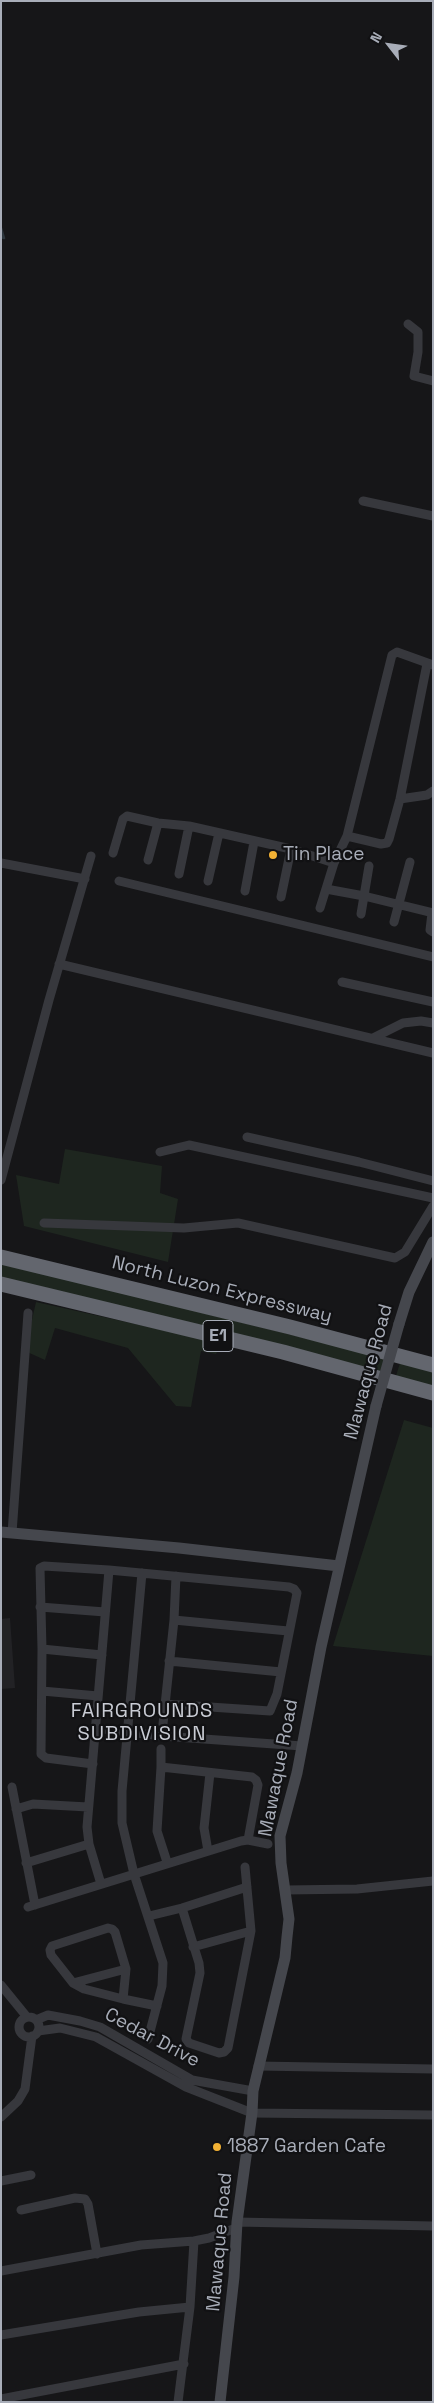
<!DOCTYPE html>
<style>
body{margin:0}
#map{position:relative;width:434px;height:2403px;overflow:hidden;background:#161618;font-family:"Space Grotesk",sans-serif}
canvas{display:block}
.frame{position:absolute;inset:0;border:2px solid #a8adb8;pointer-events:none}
.north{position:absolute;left:364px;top:20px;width:50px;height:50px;-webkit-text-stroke:4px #111113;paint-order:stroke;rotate:300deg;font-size:14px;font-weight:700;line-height:20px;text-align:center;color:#a8adb8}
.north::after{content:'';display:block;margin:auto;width:18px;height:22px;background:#a8adb8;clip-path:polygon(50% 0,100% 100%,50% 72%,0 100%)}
</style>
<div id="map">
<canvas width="434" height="2403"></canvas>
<div class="frame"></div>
<div class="north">N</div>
</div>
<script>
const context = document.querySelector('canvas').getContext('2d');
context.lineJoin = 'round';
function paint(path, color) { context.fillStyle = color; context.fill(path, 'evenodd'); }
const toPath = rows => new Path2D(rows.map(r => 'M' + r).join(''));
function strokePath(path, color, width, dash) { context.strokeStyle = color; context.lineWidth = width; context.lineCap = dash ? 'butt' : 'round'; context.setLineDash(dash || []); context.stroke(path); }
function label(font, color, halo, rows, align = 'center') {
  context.font = font + ' "Space Grotesk",sans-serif'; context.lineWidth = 4.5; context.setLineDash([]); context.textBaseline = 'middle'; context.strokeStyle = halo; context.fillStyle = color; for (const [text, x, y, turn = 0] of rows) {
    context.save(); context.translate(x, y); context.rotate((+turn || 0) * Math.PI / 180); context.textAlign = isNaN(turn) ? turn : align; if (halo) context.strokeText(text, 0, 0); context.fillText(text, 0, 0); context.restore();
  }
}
paint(toPath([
 [10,1618,15,1688,1,1689,1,1619]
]), '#222225');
paint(toPath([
 [65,1149,162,1166,160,1193,178,1199,168,1262,24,1226,16,1175,59,1184],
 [1,1263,389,1359,383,1376,1,1278],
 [36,1302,221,1343,216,1354,201,1351,191,1407,176,1406,128,1348,55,1328,45,1360,25,1351],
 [400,1363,433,1372,433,1390,395,1379],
 [404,1420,433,1428,433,1656,333,1646]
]), '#1e261f');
strokePath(toPath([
 [1,228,4,238,1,237]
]), '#2c353c', 2.5);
strokePath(toPath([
 [408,324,418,332,418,352,414,376,433,381],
 [363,501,433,516],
 [400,799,427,795,433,791],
 [347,836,381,844,387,843,389,839,400,799,427,664],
 [113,853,123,819,127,816,158,823,189,826,291,849,334,863],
 [148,860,158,823],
 [1,863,85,879],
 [179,874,189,826],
 [119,881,433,957],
 [208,881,219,833],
 [326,889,364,896,433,913],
 [245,891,254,842],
 [281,897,291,849],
 [320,908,334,863,347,836,392,655,397,652,433,665],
 [432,913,430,930,433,932],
 [361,914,369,866],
 [394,922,410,862],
 [59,964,433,1053],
 [342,982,433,1002],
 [373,1038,403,1023,421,1021,433,1023],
 [247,1137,359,1162,433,1181],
 [160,1152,189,1145,433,1198],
 [1,1180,49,1000,91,856],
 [44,1223,184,1228,238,1223,395,1258,405,1252,433,1206],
 [12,1533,28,1313],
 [142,1573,122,1791,122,1823,134,1874,163,1963,162,1986,148,2039],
 [40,1607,105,1612],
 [174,1620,288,1631],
 [42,1649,102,1655],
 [169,1661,281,1672],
 [42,1691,98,1696],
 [163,1724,174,1620,176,1576],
 [95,1728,162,1736,302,1746],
 [161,1749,161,1767],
 [93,1764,46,1758,41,1754,42,1649,40,1568,44,1566,109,1570,289,1587,294,1589,297,1593,277,1694,270,1711,165,1704],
 [12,1787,35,1905],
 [16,1809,33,1804,88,1807],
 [208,1851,204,1828,210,1773],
 [167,1862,157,1831,161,1767,252,1777,256,1780,258,1785,248,1840],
 [26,1863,89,1844],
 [101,1884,89,1844,87,1827,109,1570],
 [286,1890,357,1889,433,1881],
 [28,1907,241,1841,248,1840,268,1844],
 [182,1908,199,1963,200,1973,186,2039,189,2043,219,2053,224,2052,228,2048,251,1931,245,1867],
 [149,1916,182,1908,247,1887],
 [193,1947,251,1931],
 [73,1983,126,1969],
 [1,1985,27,2017],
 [123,1999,126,1969,115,1932,112,1929,108,1928,52,1946,50,1950,51,1955,73,1983,84,1989,123,1999,157,2006],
 '19 2027a10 10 0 1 1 20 0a10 10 0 1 1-20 0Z',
 [36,2020,48,2015,80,2021,100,2027,192,2080,253,2091],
 [38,2031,60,2028,96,2037,186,2087,252,2113,433,2115],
 [258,2066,433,2069],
 [1,2117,18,2101,25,2089,32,2036],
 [1,2181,31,2175],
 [21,2210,75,2198,85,2199,88,2204,97,2254],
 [237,2222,433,2226],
 [1,2271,141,2245,194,2241,209,2238,236,2228],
 [1,2335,139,2312,190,2307],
 [1,2399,184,2364],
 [178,2402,190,2307,194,2241]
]), '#37383d', 9);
strokePath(toPath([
 [399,1324,409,1292,433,1242],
 [1,1532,179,1548,339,1566],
 [220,2402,234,2277,237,2222,252,2113,253,2091,285,1958,287,1937,289,1919,281,1863,280,1836,297,1773,321,1647,376,1406]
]), '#45474d', 11);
strokePath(toPath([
 [1,1257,290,1327,433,1365],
 [1,1284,283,1352,433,1393]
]), '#63666e', 15);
strokePath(toPath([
 [376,1406,399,1324]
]), '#45474d', 11);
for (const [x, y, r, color] of [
 [273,855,5,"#f2b134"],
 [217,2147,5,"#f2b134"]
]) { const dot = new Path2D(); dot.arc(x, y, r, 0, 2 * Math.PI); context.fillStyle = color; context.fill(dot); strokePath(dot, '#111113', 2); }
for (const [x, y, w] of [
 [218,1336,30]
]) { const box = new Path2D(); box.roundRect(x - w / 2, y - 15.5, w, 31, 4); context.fillStyle = '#111113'; context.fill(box); strokePath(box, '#a8adb8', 1); }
label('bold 18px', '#a8adb8', null, [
 ["E1",218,1336]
]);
label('19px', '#a8adb8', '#111113', [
 ["Tin Place",283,855],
 ["1887 Garden Cafe",227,2147]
], 'left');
label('19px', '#a8adb8', '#111113', [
 ["North Luzon Expressway",222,1290,14],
 ["Mawaque Road",369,1372,-75],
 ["Mawaque Road",279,1768,-79],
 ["Cedar Drive",152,2038,28],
 ["Mawaque Road",220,2242,-85]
]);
context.letterSpacing = '1px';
label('20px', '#c9ccd4', '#111113', [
 ["FAIRGROUNDS",142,1712],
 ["SUBDIVISION",142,1735]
]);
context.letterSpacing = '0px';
</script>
